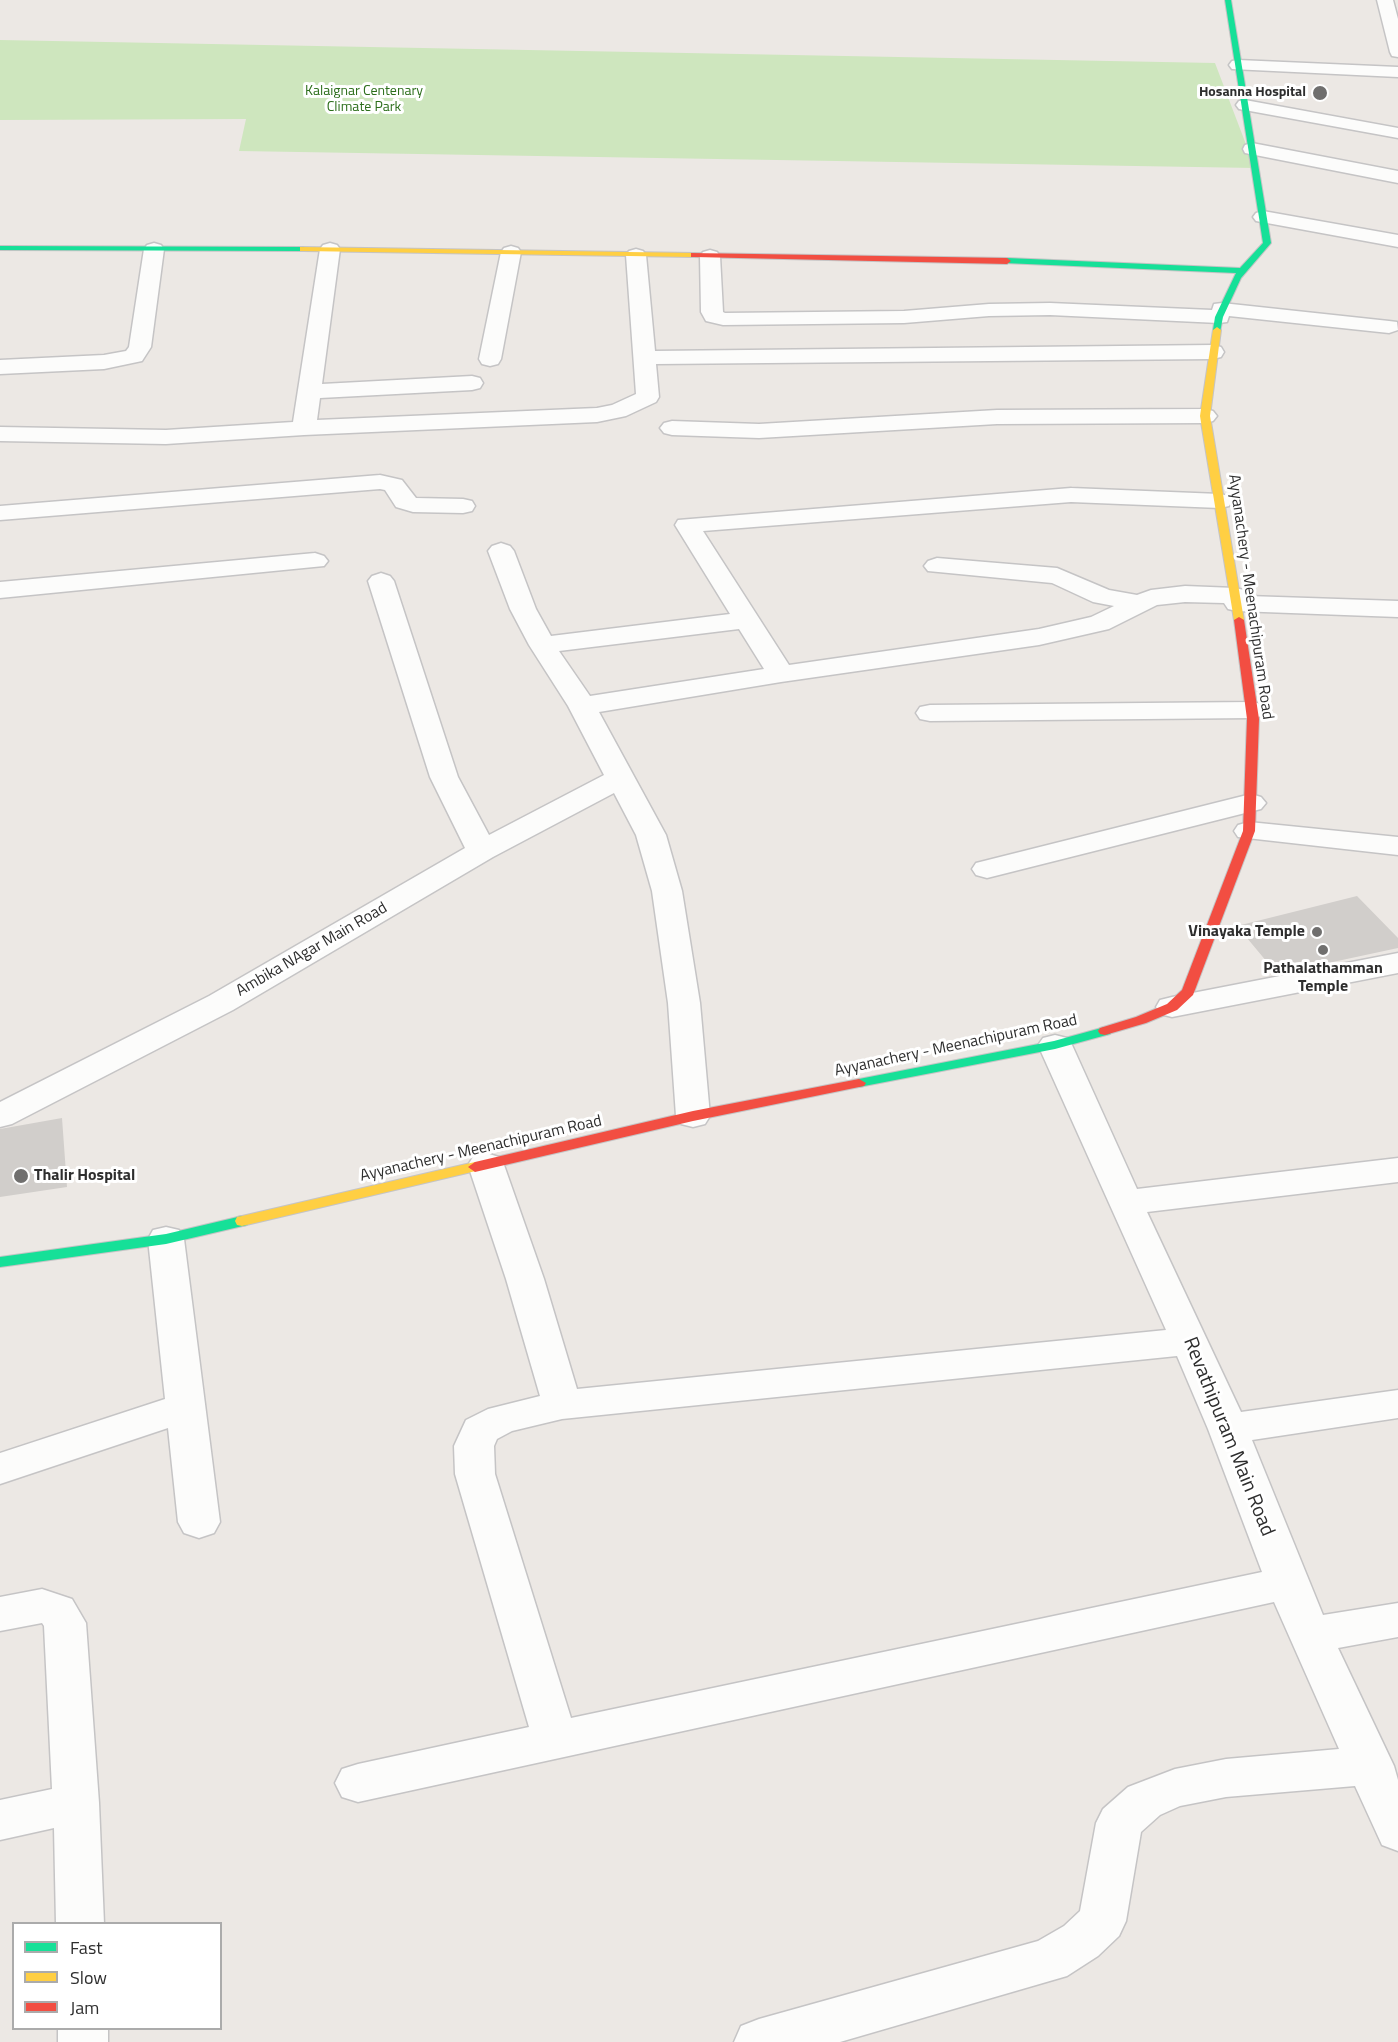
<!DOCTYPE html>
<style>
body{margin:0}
#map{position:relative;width:1398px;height:2042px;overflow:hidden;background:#ece8e4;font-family:"Titillium Web",sans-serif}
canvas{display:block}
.legend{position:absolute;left:12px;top:1922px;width:210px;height:108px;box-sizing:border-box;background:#fff;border:2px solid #ababab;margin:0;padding:8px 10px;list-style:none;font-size:18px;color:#2e2e2e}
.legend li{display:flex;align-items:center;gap:12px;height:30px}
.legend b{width:30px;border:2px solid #ababab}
</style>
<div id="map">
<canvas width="1398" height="2042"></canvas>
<ul class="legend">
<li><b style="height:8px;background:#16e098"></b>Fast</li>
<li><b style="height:8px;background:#ffcf43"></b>Slow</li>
<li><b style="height:8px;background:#f24e42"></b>Jam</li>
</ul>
</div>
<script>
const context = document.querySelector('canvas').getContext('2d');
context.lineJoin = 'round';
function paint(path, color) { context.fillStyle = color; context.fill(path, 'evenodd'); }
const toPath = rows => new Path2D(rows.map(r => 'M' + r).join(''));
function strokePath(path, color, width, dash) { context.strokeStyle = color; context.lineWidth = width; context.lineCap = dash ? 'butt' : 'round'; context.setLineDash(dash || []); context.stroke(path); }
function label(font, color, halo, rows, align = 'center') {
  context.font = font + ' "Titillium Web",sans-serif'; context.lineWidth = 6; context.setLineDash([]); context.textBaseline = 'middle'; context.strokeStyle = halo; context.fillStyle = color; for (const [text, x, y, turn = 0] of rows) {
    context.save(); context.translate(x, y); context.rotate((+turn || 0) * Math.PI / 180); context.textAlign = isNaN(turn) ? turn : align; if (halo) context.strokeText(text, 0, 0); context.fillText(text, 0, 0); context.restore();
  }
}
paint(toPath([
 [0,40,1215,63,1255,168,239,151,246,119,0,120]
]), '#cee6be');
paint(toPath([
 [1357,896,1398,938,1398,948,1277,974,1237,926],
 [62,1118,67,1187,0,1197,0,1129]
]), '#d1cecb');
const street = toPath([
 [1377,0,1393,0,1398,19,1398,57,1392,56,1390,52,1377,0],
 [1238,60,1398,67,1398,77,1232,69,1229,65,1232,61,1238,60],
 [1245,100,1398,128,1398,138,1239,109,1236,105,1239,101,1245,100],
 [1252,143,1398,171,1398,183,1245,153,1243,149,1245,145,1252,143],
 [1263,211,1398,235,1398,247,1256,221,1253,217,1256,213,1263,211],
 [154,243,161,245,164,249,151,347,142,361,104,369,0,374,0,360,104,355,126,351,129,347,144,249,147,245,154,243],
 [330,243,337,245,340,249,322,384,472,376,480,378,483,383,480,388,472,390,320,398,317,420,597,408,612,405,636,394,626,255,629,251,636,249,643,251,646,255,655,351,1213,345,1221,347,1224,352,1221,357,1213,359,656,364,659,397,656,402,626,416,597,422,304,435,166,444,0,441,0,427,166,430,293,422,320,249,323,245,330,243],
 [511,246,518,248,521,252,501,359,498,364,490,366,482,364,479,359,501,252,504,248,511,246],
 [710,250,717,252,720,256,723,312,725,313,904,311,989,304,1050,303,1212,310,1214,304,1222,303,1389,321,1397,322,1398,330,1389,333,1229,316,1227,322,1219,323,1050,315,989,316,904,323,723,325,706,321,701,312,700,256,703,252,710,250],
 [1205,409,1213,411,1217,416,1213,421,1205,423,997,424,759,438,672,435,664,433,660,428,664,423,672,421,759,424,997,410,1205,409],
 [380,475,402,480,416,498,463,499,472,501,475,506,472,511,463,513,413,512,396,507,385,490,380,489,0,520,0,506,380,475],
 [1071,488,1220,494,1229,496,1232,501,1229,506,1220,508,1071,502,703,531,789,665,1039,629,1091,617,1114,606,1093,602,1052,583,928,571,924,566,928,561,937,558,1057,568,1109,590,1137,595,1151,590,1185,586,1235,588,1244,590,1248,596,1398,601,1398,617,1237,611,1228,609,1224,603,1185,602,1157,605,1109,629,1039,645,781,682,599,712,666,835,682,891,700,1003,710,1116,705,1124,693,1127,681,1124,676,1116,668,1003,652,891,636,835,614,793,493,857,233,1010,12,1124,0,1127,0,1102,209,996,465,848,430,777,368,581,372,576,381,573,390,576,394,581,458,777,489,835,604,775,568,706,529,645,510,609,488,551,492,546,501,543,510,546,514,551,536,609,551,636,730,614,675,525,678,520,1071,488],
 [739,629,764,669,590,696,559,651,739,629],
 [315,553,324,556,328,561,324,566,0,598,0,582,315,553],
 [1252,702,1262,704,1266,710,1262,716,1252,718,930,721,920,719,916,713,920,707,930,705,1252,702],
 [1251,794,1261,797,1266,803,1261,809,987,878,976,875,972,869,976,863,1251,794],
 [1249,822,1398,837,1398,855,1238,837,1234,831,1238,825,1249,822],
 [1398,953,1398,973,1172,1017,1160,1014,1156,1007,1160,1000,1172,997,1398,953],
 [1055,1035,1067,1038,1072,1045,1137,1189,1398,1158,1398,1182,1147,1212,1241,1412,1398,1390,1398,1418,1252,1440,1323,1615,1398,1603,1398,1637,1338,1648,1394,1766,1398,1780,1398,1851,1382,1845,1355,1786,1226,1797,1180,1806,1160,1815,1141,1832,1126,1921,1119,1936,1098,1956,1067,1976,840,2042,734,2042,741,2026,759,2019,1038,1941,1064,1926,1080,1911,1096,1823,1103,1809,1128,1787,1175,1769,1226,1759,1339,1749,1274,1602,358,1802,342,1797,335,1783,342,1769,358,1764,529,1727,455,1474,454,1446,466,1420,488,1409,540,1396,506,1279,468,1165,473,1157,486,1153,499,1157,504,1165,544,1279,577,1389,1166,1330,1038,1045,1043,1038,1055,1035],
 [1177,1356,1208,1429,1262,1572,571,1718,495,1474,494,1446,497,1439,512,1431,562,1419,1177,1356],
 [166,1227,179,1230,184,1239,220,1522,214,1533,199,1538,184,1533,178,1522,168,1428,0,1484,0,1453,165,1399,148,1239,153,1230,166,1227],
 [42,1589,72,1599,86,1623,99,1803,104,1924,56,1924,54,1828,0,1840,0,1800,52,1789,44,1626,42,1623,0,1631,0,1597,42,1589],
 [58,2028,108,2028,108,2042,58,2042,58,2028]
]);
const fast = toPath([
 [1225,0,1231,0,1271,243,1241,278,1223,317,1220,332,1213,330,1215,317,1236,273,1004,263,1003,261,1007,258,1240,268,1263,243,1225,0],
 [0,246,303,247,307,249,303,251,0,250,0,246],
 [1105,1027,1110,1028,1112,1031,1110,1034,1055,1049,859,1087,852,1083,859,1079,1054,1041,1105,1027],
 [242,1216,247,1217,249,1221,247,1225,166,1244,0,1267,0,1257,166,1234,242,1216]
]);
const slow = toPath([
 [300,247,694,253,698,255,694,257,303,251,300,251,300,247],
 [1217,327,1221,330,1210,416,1244,620,1239,623,1234,620,1200,416,1213,330,1217,327],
 [475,1162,482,1167,480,1170,242,1226,237,1225,235,1221,237,1217,242,1216,475,1162]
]);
const jam = toPath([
 [691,253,1007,258,1011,261,1007,264,694,257,691,257,691,253],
 [1239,617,1244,620,1259,719,1255,831,1193,995,1177,1010,1146,1023,1105,1035,1100,1034,1098,1031,1100,1028,1136,1017,1167,1004,1182,990,1243,831,1247,719,1234,620,1239,617],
 [859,1079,866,1083,864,1086,693,1121,475,1172,468,1167,475,1162,693,1111,859,1079]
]);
strokePath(street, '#c5c4c5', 3);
strokePath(fast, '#c5c4c5', 2);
strokePath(slow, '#c5c4c5', 2);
strokePath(jam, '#c5c4c5', 2);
paint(street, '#fcfcfb');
paint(fast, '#16e098');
paint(slow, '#ffcf43');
paint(jam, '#f24e42');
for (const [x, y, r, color] of [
 [1320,93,8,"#706f6e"],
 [1317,932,6,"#706f6e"],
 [1323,950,6,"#706f6e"],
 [21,1176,8,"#706f6e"]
]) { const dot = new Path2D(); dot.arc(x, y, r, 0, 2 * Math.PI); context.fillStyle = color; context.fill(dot); strokePath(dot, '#fff', 2); }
label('14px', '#2c6e1b', '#fff', [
 ["Kalaignar Centenary",364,92],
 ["Climate Park",364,108]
]);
label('bold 14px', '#2e2e2e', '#fff', [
 ["Hosanna Hospital",1306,93]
], 'right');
label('16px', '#2e2e2e', '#fff', [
 ["Ayyanachery - Meenachipuram Road",1250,597,82],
 ["Ambika NAgar Main Road",312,950,-30],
 ["Ayyanachery - Meenachipuram Road",956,1046,-12],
 ["Ayyanachery - Meenachipuram Road",481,1149,-13]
]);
label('bold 16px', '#2e2e2e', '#fff', [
 ["Vinayaka Temple",1305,932],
 ["Pathalathamman",1323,969,"center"],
 ["Temple",1323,987,"center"],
 ["Thalir Hospital",34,1176,"left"]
], 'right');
label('20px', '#2e2e2e', '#fff', [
 ["Revathipuram Main Road",1228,1437,68]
]);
</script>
